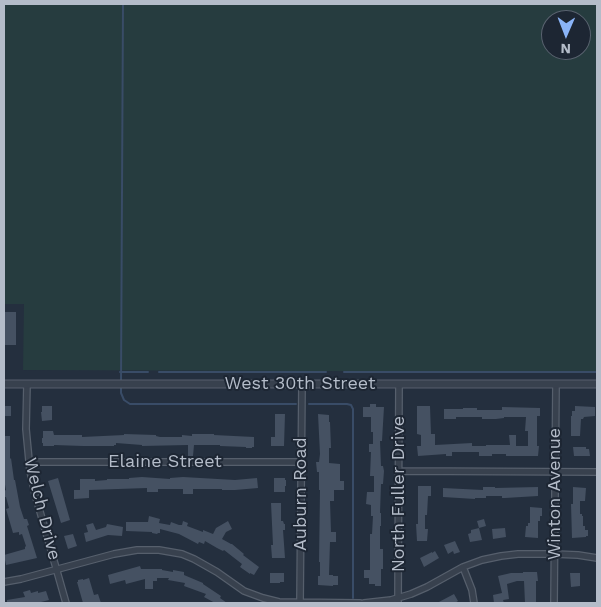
<!DOCTYPE html>
<style>
body{margin:0}
#map{position:relative;width:601px;height:607px;overflow:hidden;background:#242f3e;font-family:"Work Sans",sans-serif}
canvas{display:block}
.frame{position:absolute;inset:0;border:5px solid #b4bcc9;pointer-events:none}
.north{position:absolute;left:541px;top:10px;width:50px;height:50px;box-sizing:border-box;background:#1d2633;border:1px solid #59626f;border-radius:50%;rotate:181deg;font-size:14px;font-weight:700;line-height:20px;text-align:center;color:#b4bcc9}
.north::after{content:'';display:block;margin:auto;width:18px;height:22px;background:#8ab4f8;clip-path:polygon(50% 0,100% 100%,50% 72%,0 100%)}
</style>
<div id="map">
<canvas width="601" height="607"></canvas>
<div class="frame"></div>
<div class="north">N</div>
</div>
<script>
const context = document.querySelector('canvas').getContext('2d');
context.lineJoin = 'round';
function paint(path, color) { context.fillStyle = color; context.fill(path, 'evenodd'); }
const toPath = rows => new Path2D(rows.map(r => 'M' + r).join(''));
function strokePath(path, color, width, dash) { context.strokeStyle = color; context.lineWidth = width; context.lineCap = dash ? 'butt' : 'round'; context.setLineDash(dash || []); context.stroke(path); }
function label(font, color, halo, rows, align = 'center') {
  context.font = font + ' "Work Sans",sans-serif'; context.lineWidth = 4; context.setLineDash([]); context.textBaseline = 'middle'; context.strokeStyle = halo; context.fillStyle = color; for (const [text, x, y, turn = 0] of rows) {
    context.save(); context.translate(x, y); context.rotate((+turn || 0) * Math.PI / 180); context.textAlign = isNaN(turn) ? turn : align; if (halo) context.strokeText(text, 0, 0); context.fillText(text, 0, 0); context.restore();
  }
}
paint(toPath([
 [4,4,597,4,597,372,23,370,24,304,4,304],
 [551,20,581,20,581,50,551,50]
]), '#263c3f');
strokePath(toPath([
 [120,372,148,372],
 [159,372,326,372],
 [344,372,597,372],
 [121,381,123,4],
 [121,386,121,393,124,400,130,404,296,404],
 [309,404,347,404,351,405,353,409,353,598]
]), '#394c67', 2);
paint(toPath([
 [4,312,16,312,16,345,4,345],
 [370,404,376,404,376,407,384,407,382,441,380,441,381,466,383,466,384,471,383,484,381,484,380,513,381,513,381,526,380,526,380,549,383,549,383,569,381,569,381,586,375,586,375,584,369,584,369,578,364,578,364,570,370,570,370,534,372,534,373,516,371,516,371,505,366,504,367,492,374,492,374,476,370,476,371,452,369,452,369,444,373,444,373,432,371,432,371,417,363,417,363,407,370,407],
 [4,406,11,406,11,416,4,416],
 [42,406,52,406,52,420,42,421,41,412,42,412],
 [417,406,430,406,431,434,435,434,435,445,472,443,472,446,486,446,486,445,510,445,509,435,516,435,516,446,528,446,528,431,525,431,526,417,504,417,504,418,496,419,482,419,482,417,456,417,456,419,444,419,444,409,463,409,463,408,477,408,477,410,502,410,502,407,540,408,540,416,537,416,537,446,539,446,538,456,506,456,506,454,492,454,492,456,479,456,479,452,452,452,452,456,446,456,446,454,418,456,417,446,421,446,421,435,417,434],
 [575,406,595,407,595,416,584,417,583,419,581,419,580,436,571,436,571,416,572,416,572,411,575,411],
 [275,414,285,414,284,446,271,446,271,437,275,437],
 [318,414,329,415,329,422,330,422,331,448,329,448,329,463,340,464,340,481,344,481,344,490,334,490,334,501,330,501,331,532,336,532,336,542,330,542,329,575,333,575,333,576,338,576,338,585,333,585,333,586,318,585,318,576,320,576,320,562,319,562,320,490,319,490,319,472,317,472,316,462,319,462,320,454],
 [43,431,53,431,54,435,82,435,82,437,124,435,124,434,156,435,156,436,160,437,182,437,182,435,192,436,192,434,214,434,214,435,254,437,254,447,252,447,252,448,246,448,246,447,220,446,220,445,194,445,193,456,188,456,188,445,142,446,142,445,116,443,116,445,114,445,114,446,83,446,54,445,54,446,43,446,43,443,42,443,42,438,43,438],
 [4,436,10,436,10,459,11,458,14,480,15,480,20,507,24,519,27,519,29,525,27,526,37,558,6,565,4,555,25,549,25,547,26,546,22,534,19,535,19,532,13,533,6,509,9,508,6,497,4,497,4,491,6,490,4,479],
 [573,447,586,447,586,449,589,449,590,456,574,456],
 [142,477,170,479,170,478,183,477,235,480,257,478,258,488,235,490,222,490,222,489,193,489,193,494,183,494,183,489,158,489,158,492,147,492,147,488,89,490,89,498,74,499,74,490,80,490,80,479,95,479,95,481,107,480,107,479,129,479,129,478],
 [58,478,70,520,61,523,48,481],
 [274,478,285,478,285,480,286,480,286,486,285,486,285,492,274,492],
 [418,486,431,486,431,496,428,496,427,515,425,515,425,529,428,529,427,541,417,541,416,524,418,524],
 [483,487,495,487,495,488,538,487,538,496,505,498,502,498,502,496,486,496,486,498,475,498,475,499,443,497,443,488,483,490],
 [573,487,586,488,585,501,580,501,580,514,582,514,582,516,583,516,583,526,585,526,585,530,588,530,588,536,586,536,586,537,572,538,571,504,573,504],
 [271,503,281,503,281,521,283,521,284,524,285,524,285,530,283,530,285,558,272,558,271,545,273,545],
 [530,507,542,508,542,516,540,516,540,521,538,521,538,538,525,537,526,526,528,526,528,523,530,523],
 [149,516,160,519,159,523,170,525,171,522,179,525,182,525,183,521,188,523,187,526,203,532,203,530,213,534,216,528,228,521,232,529,226,532,222,539,231,544,232,544,244,554,243,555,259,567,254,575,250,573,250,574,240,567,242,564,224,550,223,551,217,548,205,541,204,544,199,542,198,544,179,534,160,529,160,533,158,533,157,534,152,533,152,532,126,531,126,522,148,522],
 [484,519,486,526,479,528,477,521],
 [93,523,96,530,106,527,107,524,123,527,122,536,108,535,86,542,84,533,88,532,86,525],
 [479,528,482,540,470,542,468,534,471,533,471,530],
 [505,528,506,537,493,539,492,529],
 [73,534,77,546,68,549,64,536],
 [455,541,460,552,454,554,453,551,448,554,444,545],
 [435,551,439,558,424,567,420,558,432,552,432,553],
 [140,566,141,569,162,569,162,570,173,572,173,570,184,572,184,575,203,583,203,584,221,596,220,598,227,603,215,603,204,597,206,594,184,586,185,583,168,580,169,578,157,578,157,581,153,581,153,589,145,589,145,579,126,584,125,580,110,584,108,575],
 [523,572,537,572,538,581,536,581,536,603,525,603,524,581,517,581,507,584,509,599,503,600,504,603,494,603,493,595,502,593,498,576,511,573,523,573],
 [270,573,284,573,284,582,280,582,280,583,270,583],
 [570,573,580,573,580,586,571,587],
 [89,578,94,595,98,594,101,603,83,603,77,582,78,582,78,580,83,579,83,580],
 [30,590,31,593,38,591,38,593,46,591,49,600,37,603,7,603,7,600,25,597,23,592],
 [454,594,458,601,455,603,437,603]
]), '#455162');
const minor = toPath([
 [27,384,26,429,30,471,35,494,66,603],
 [29,462,301,462],
 [399,471,597,472],
 [463,567,472,590,474,603],
 [4,582,21,579,114,554,137,550,159,550,182,554,194,559,217,572,244,591,263,598,279,602,360,603],
 [300,603,302,384],
 [364,603,391,600,411,594,427,587,463,567,482,560,501,556,518,554,554,554,578,555,597,558],
 [398,603,399,384],
 [554,603,556,384]
]);
const tertiary = toPath([
 [4,384,597,384]
]);
strokePath(minor, '#565f6c', 8);
strokePath(tertiary, '#565f6c', 9);
strokePath(minor, '#38414e', 5.5);
strokePath(tertiary, '#38414e', 7);
label('18px', '#b4bcc9', '#1d2633', [
 ["West 30th Street",300,384],
 ["Elaine Street",165,462],
 ["Auburn Road",301,494,-90],
 ["North Fuller Drive",399,494,-90],
 ["Winton Avenue",555,494,-90],
 ["Welch Drive",42,509,76]
]);
</script>
